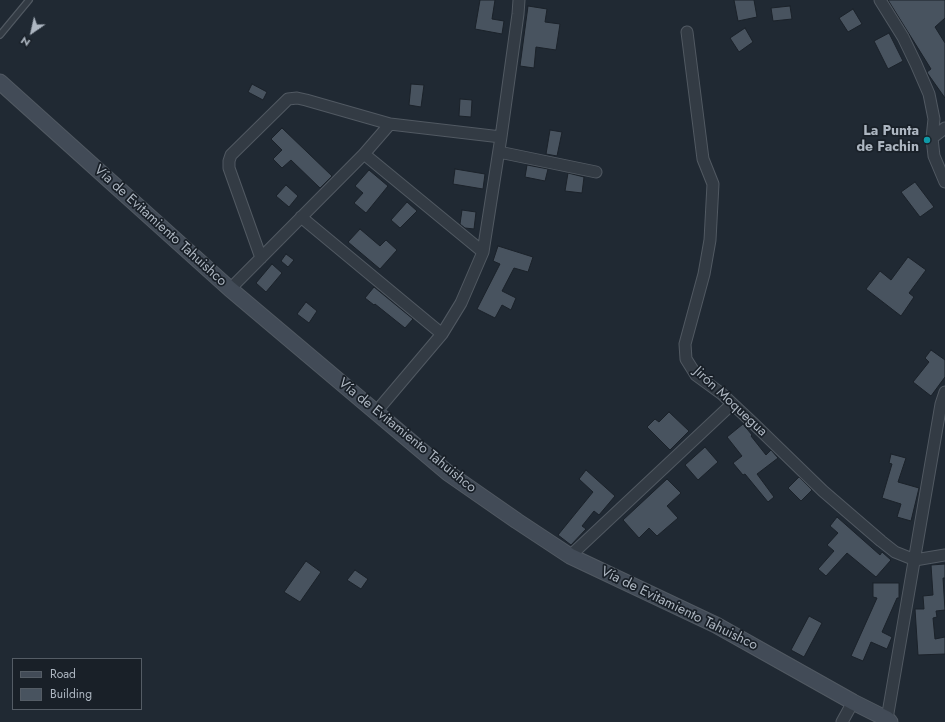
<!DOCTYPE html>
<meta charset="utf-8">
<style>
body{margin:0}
#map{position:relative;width:945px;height:722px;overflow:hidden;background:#202933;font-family:Jost,sans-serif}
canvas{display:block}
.legend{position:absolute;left:12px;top:658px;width:130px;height:52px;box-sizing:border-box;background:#192028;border:1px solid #545c65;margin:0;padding:5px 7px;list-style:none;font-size:12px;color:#adb6c1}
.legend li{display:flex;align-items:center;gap:8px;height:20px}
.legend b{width:20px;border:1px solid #545c65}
.north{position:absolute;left:12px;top:12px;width:40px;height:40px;-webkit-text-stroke:3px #192028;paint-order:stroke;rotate:214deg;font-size:11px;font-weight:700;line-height:16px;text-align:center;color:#adb6c1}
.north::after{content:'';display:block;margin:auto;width:14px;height:18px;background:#adb6c1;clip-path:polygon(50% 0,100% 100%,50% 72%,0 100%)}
</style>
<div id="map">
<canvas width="945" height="722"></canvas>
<ul class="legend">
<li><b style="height:5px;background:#424b57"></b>Road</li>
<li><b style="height:11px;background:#48535f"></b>Building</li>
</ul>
<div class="north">N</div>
</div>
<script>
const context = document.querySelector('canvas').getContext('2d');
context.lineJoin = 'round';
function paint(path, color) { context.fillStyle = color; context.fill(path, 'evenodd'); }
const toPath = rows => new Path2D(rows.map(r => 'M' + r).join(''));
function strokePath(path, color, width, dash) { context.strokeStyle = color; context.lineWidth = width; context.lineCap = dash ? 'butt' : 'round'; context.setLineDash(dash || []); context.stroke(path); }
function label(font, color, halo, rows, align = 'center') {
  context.font = font + ' Jost,sans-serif'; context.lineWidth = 3.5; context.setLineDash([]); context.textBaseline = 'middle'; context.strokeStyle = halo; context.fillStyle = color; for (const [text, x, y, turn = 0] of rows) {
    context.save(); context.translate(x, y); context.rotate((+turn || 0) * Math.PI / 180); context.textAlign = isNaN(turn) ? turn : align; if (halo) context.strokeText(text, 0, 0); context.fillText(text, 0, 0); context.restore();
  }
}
const building = toPath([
 [480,0,495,0,492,19,504,21,502,34,475,29,480,0],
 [734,0,754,0,757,17,738,21,734,0],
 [888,0,945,0,945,18,935,27,945,43,945,98,928,74,927,72,931,69,888,0],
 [528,6,547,9,545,22,560,24,556,50,536,47,534,68,520,66,528,6],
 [790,6,792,19,773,21,771,8,790,6],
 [853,9,862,24,848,32,839,18,853,9],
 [745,28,753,42,739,52,730,38,745,28],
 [889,33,903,61,888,69,874,41,889,33],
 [252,84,267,92,263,100,248,92,252,84],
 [411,84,424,85,421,107,409,105,411,84],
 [460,99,472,100,471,117,459,116,460,99],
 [282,128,332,176,320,188,291,160,282,168,273,159,282,150,271,139,282,128],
 [550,130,562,132,557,156,546,154,550,130],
 [527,165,548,169,545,181,525,177,527,165],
 [455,169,485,174,483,189,453,184,455,169],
 [369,170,388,186,366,213,354,203,363,193,355,186,369,170],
 [568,173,584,177,582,193,565,191,568,173],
 [915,182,934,207,920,217,901,192,915,182],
 [286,185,298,196,289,207,276,196,286,185],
 [407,202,417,211,400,228,391,220,407,202],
 [462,210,476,212,474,229,465,228,460,224,462,210],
 [360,229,380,246,386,240,397,250,380,269,348,242,360,229],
 [498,246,533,257,528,272,514,268,502,291,516,298,511,310,502,305,495,318,477,309,500,264,493,261,498,246],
 [286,254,294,260,288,267,281,261,286,254],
 [908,257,926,270,909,293,914,297,901,316,866,289,880,271,891,280,908,257],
 [272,264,282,273,266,292,256,283,272,264],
 [374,287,413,319,405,328,375,304,374,305,365,298,374,287],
 [306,302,317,311,309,323,297,314,306,302],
 [931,350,945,360,945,377,931,396,913,382,929,362,925,358,931,350],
 [669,412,689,431,670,450,647,427,655,419,659,422,669,412],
 [743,424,752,435,751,436,766,455,771,450,778,458,757,474,774,497,768,502,745,474,743,475,733,463,742,456,727,437,743,424],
 [705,447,718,462,698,480,685,465,705,447],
 [891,454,906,458,898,482,919,488,911,521,897,517,901,504,882,498,892,464,889,463,891,454],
 [586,470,615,496,599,515,594,511,582,526,586,529,571,545,558,535,593,492,579,479,586,470],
 [799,477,812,490,801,501,788,488,799,477],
 [667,479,681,493,667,506,678,518,657,536,649,528,639,538,623,520,667,479],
 [837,517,880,555,882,552,891,560,876,577,847,553,826,576,818,569,834,551,827,545,838,533,830,526,837,517],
 [306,561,321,572,300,602,284,592,306,561],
 [945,564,945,578,943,578,945,610,936,611,937,617,933,618,935,639,945,637,945,654,918,655,915,609,924,609,923,596,933,595,931,565,945,564],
 [355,570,368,579,361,589,347,580,355,570],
 [873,583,899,583,899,598,897,598,882,632,892,637,887,649,871,642,863,661,851,656,877,598,873,597,873,583],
 [809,616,822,623,804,657,791,650,809,616]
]);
paint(building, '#48535f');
strokePath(building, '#1b222a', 1);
const lane = toPath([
 [0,35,29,0]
]);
const street = toPath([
 [880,0,903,37,916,64,929,94,934,119,932,138,934,156,945,182],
 [687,32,703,159,713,184,710,240,704,274,685,344,686,359,696,375,722,394,754,424,823,491,881,541,895,552,915,560,945,555],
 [932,138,945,128],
 [499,152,596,172],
 [364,154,483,252],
 [301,217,442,334],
 [261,258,229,168,229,161,231,155,288,99,297,98,306,100,390,124],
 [230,289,364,154,390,124,501,137],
 [376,412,442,334,461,303,483,252,501,137,518,14,519,0],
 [570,556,732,404],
 [887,719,941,404,945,392],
 [842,722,853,702]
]);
const secondary = toPath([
 [0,82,230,289,448,473,517,521,570,556,716,625,853,702,887,719,890,722]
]);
strokePath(lane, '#515962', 8);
strokePath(street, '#515962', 13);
strokePath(secondary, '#515962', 17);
strokePath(lane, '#333b44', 5.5);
strokePath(street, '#333b44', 11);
strokePath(secondary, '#424b57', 15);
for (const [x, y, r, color] of [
 [927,140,4,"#0f9aa8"]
]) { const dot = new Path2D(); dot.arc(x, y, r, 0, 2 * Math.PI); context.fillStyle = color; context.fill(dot); strokePath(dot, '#192028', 1.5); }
label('bold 14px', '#adb6c1', '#192028', [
 ["La Punta",919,132],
 ["de Fachin",919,148]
], 'right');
label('14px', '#adb6c1', '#192028', [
 ["Vía de Evitamiento Tahuishco",160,226,42],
 ["Jirón Moquegua",730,402,43],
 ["Vía de Evitamiento Tahuishco",407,436,39],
 ["Vía de Evitamiento Tahuishco",679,609,26]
]);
</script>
